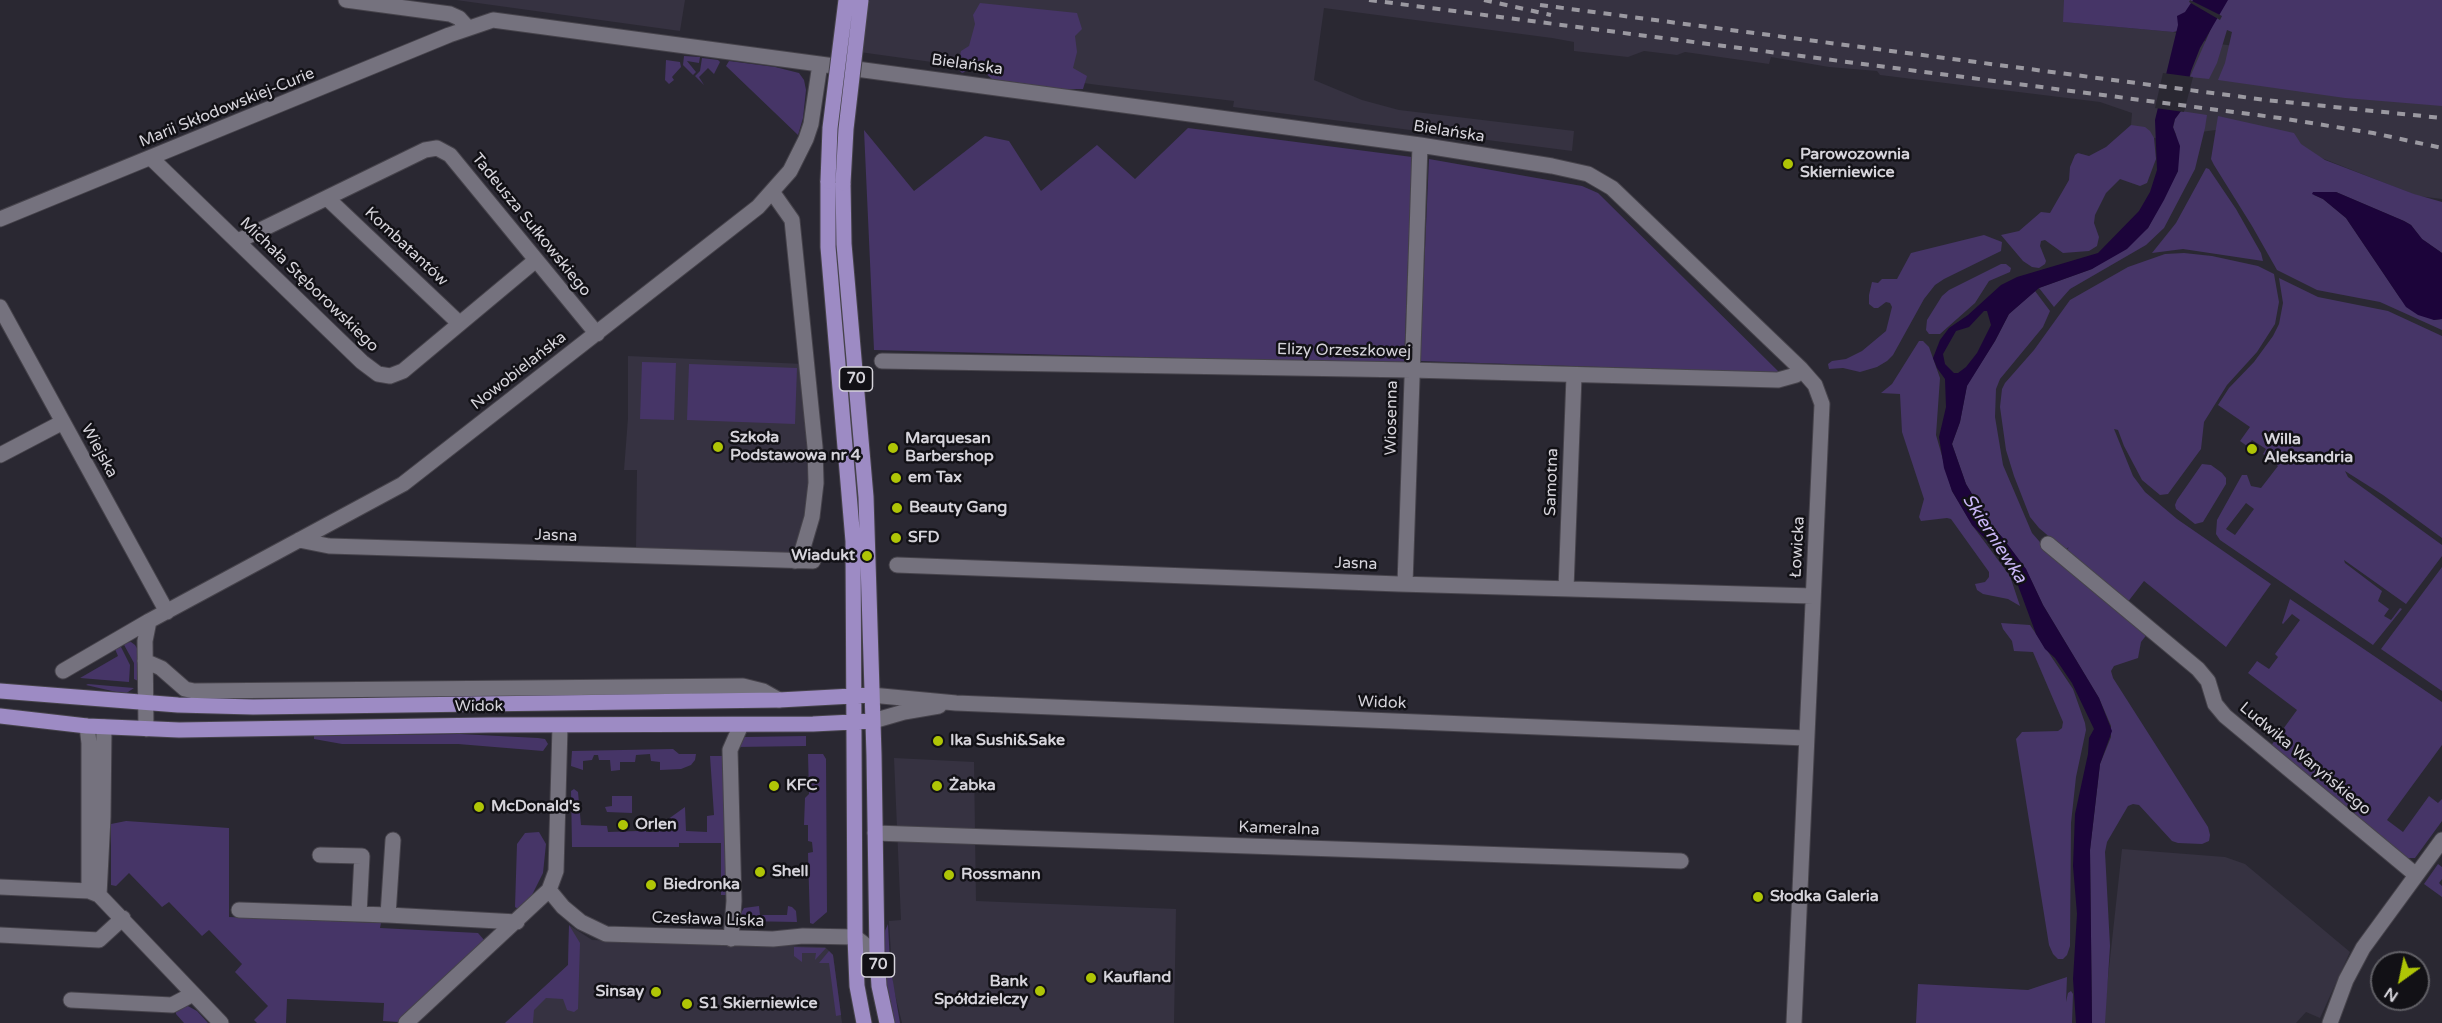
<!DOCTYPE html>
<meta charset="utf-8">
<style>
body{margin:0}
#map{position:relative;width:2442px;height:1023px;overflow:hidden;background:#2a2832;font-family:"Varela Round",sans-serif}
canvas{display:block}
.north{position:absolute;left:2370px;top:951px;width:60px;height:60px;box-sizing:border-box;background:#121116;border:2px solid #605f65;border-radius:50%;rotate:213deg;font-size:16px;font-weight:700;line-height:24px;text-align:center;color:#d6d4db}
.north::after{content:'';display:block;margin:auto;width:21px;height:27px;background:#afc506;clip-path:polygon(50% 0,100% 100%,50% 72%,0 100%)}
</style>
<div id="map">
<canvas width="2442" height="1023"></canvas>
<div class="north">N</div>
</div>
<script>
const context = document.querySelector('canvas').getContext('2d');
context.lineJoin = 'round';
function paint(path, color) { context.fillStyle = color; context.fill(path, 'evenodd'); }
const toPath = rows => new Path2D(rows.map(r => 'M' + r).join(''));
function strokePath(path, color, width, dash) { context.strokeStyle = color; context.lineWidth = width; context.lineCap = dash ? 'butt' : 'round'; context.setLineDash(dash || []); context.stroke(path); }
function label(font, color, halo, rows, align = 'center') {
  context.font = font + ' "Varela Round",sans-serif'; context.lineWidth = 5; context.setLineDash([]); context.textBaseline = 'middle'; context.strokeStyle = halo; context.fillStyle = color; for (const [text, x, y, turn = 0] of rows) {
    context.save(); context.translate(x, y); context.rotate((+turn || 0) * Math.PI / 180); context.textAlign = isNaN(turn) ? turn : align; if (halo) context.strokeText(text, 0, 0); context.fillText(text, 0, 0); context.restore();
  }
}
paint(toPath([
 [456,0,685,0,680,31],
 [851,0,2064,0,2064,22,2173,32,2211,43,2442,71,2442,199,2418,196,2319,157,2216,130,2147,139,2131,125,2132,113,2100,102,1880,75,1877,71,1829,67,1771,57,1769,64,1685,52,1677,55,1644,51,1628,57,1574,51,1574,42,1552,38,1324,8,1314,80,1362,100,1399,110,1574,131,1572,151,1233,107,1234,101,1098,85,845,50],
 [628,356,804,364,804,424,811,425,810,554,636,549,637,470,624,470,628,418],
 [894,758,974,762,976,901,1176,909,1174,1023,902,1023,893,986,889,921,901,920],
 [2122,849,2225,857,2245,864,2350,952,2320,1018,2306,1012,2296,1023,2103,1023],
 [569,925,592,940,825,947,833,955,842,1023,505,1023,568,965]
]), '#363241');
paint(toPath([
 [2064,0,2442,0,2442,106,2345,98,2218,80,2225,63,2232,32,2227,30,2217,63,2209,79,2190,77,2213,24,2173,32,2063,22],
 [980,3,1077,13,1082,29,1075,36,1077,52,1073,68,1087,76,1083,89,1060,89,992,79,983,71,970,70,962,73,957,68,961,51,969,46,975,24,973,15],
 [684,56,700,57,699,63,687,61,696,72,693,75,683,65],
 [702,58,718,60,720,62,714,74,708,68,699,77,704,85,695,76,700,71],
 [666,60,680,62,681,67,672,77,674,80,669,84,665,80],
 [729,61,775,67,799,73,804,80,806,90,803,118,798,135,726,66],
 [2181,111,2207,115,2205,128,2195,169,2164,228,2146,245,2070,289,2054,307,2039,288,2092,269,2148,228,2178,171,2176,134,2173,128,2175,119],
 [2218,116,2294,133,2301,144,2325,160,2414,194,2442,202,2442,253,2422,239,2411,225,2404,221,2336,192,2314,195,2323,199,2346,218,2400,298,2434,320,2442,319,2442,330,2380,302,2317,290,2277,270,2252,226,2214,165,2211,159],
 [2131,125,2145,127,2150,131,2154,138,2156,159,2147,183,2140,186,2120,179,2106,193,2095,215,2094,223,2099,237,2097,246,2089,251,2063,253,2045,240,2041,241,2040,246,2046,261,2045,264,2039,268,2032,267,2023,261,2001,235,2019,231,2041,212,2050,213,2069,180,2070,167,2075,155,2078,153,2089,156,2106,147],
 [1188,128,1412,157,1404,364,874,350,864,130,914,191,985,136,1009,141,1041,191,1097,145,1135,179],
 [1429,159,1582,186,1598,193,1780,373,1420,361],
 [2206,168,2209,169,2236,209,2261,253,2263,261,2183,249,2152,253,2176,223],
 [1984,235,2002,242,2001,251,1944,279,1935,285,1924,299,1893,355,1887,361,1877,367,1860,372,1843,368,1829,369,1828,364,1832,361,1846,359,1862,351,1886,331,1892,307,1890,303,1886,302,1878,308,1874,308,1869,304,1869,295,1872,282,1878,283,1882,279,1897,279,1911,253],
 [2184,253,2212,256,2258,266,2274,274,2279,302,2275,324,2257,352,2227,385,2209,414,2204,422,2201,449,2168,494,2160,495,2142,480,2124,446,2118,430,2114,429,2133,476,2145,492,2177,519,2271,584,2226,647,2144,581,2127,603,2066,551,2069,547,2065,550,2039,528,2030,517,2014,476,2006,450,2000,407,2002,389,2005,383,2034,350,2070,300,2128,267,2165,254],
 [2001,264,2006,264,2011,268,2010,272,1989,281,1975,303,1940,334,1929,334,1926,330,1927,320,1942,296,1949,290],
 [2279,278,2318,297,2388,311,2442,336,2442,538,2383,495,2345,471,2348,477,2442,545,2442,556,2406,604,2344,560,2345,563,2382,591,2378,601,2389,609,2384,616,2391,620,2400,608,2402,609,2373,645,2220,540,2216,534,2217,520,2242,475,2247,475,2251,486,2261,488,2278,466,2263,454,2266,449,2252,440,2247,446,2240,441,2250,427,2218,405,2229,388,2254,362,2273,336,2279,324,2283,303],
 [2246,503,2254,509,2235,535,2226,529],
 [2035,291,2050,311,2043,327,2000,379,1996,389,1995,417,2003,465,2032,533,2046,549,2148,633,2141,642,2138,658,2114,666,2111,671,2113,678,2208,827,2210,835,2209,841,2202,844,2178,843,2172,841,2139,805,2133,804,2128,806,2107,842,2105,852,2110,946,2105,1023,2092,1023,2090,850,2100,764,2111,737,2111,726,2099,698,2043,605,2026,569,2002,537,1990,524,1966,484,1952,444,1960,422,1967,385,1995,341,2009,314],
 [1919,341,1923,341,1929,347,1940,378,1936,435,1952,491,1972,525,2010,576,2020,606,2008,599,1983,594,1977,590,1975,584,1985,582,1989,577,1989,572,1951,519,1947,518,1921,521,1919,517,1924,499,1902,432,1900,394,1881,393,1892,384],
 [642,362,676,363,674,420,640,419],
 [689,364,797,368,795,424,687,420],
 [2202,464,2211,465,2222,473,2226,478,2226,484,2203,522,2195,524,2176,509,2175,505,2177,500],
 [2442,567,2442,691,2381,649],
 [2290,599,2442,702,2442,745,2387,820,2403,832,2429,796,2438,803,2442,799,2442,821,2415,858,2406,858,2270,747,2297,710,2248,673,2257,661,2269,669,2278,657,2275,654,2300,620,2292,614,2283,624,2282,623],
 [2001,623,2030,625,2073,689,2085,723,2086,730,2076,777,2071,823,2070,946,2067,955,2063,959,2058,959,2053,954,2049,945,2016,739,2022,732,2058,731,2062,728,2063,722,2033,652,2014,651,2012,641,2003,629],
 [131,642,135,645,138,650,138,681,134,679,134,663,123,643],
 [120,645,130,665,129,682,80,678,118,656,115,649],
 [88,684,134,688,125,694,86,685],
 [460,734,538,738,545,739,548,744,543,751,458,744,342,744,314,739,314,736],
 [806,736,806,746,735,747,740,738,745,737],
 [673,749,679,754,696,754,695,760,691,765,681,769,660,770,660,762,651,761,650,754,636,755,635,762,620,762,620,770,611,771,610,760,599,760,598,755,594,755,592,760,583,761,583,770,571,766,572,751],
 [808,754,823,754,826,759,827,912,813,924,810,923,808,853,813,852,812,842,808,841,808,825,804,825,805,798,809,794],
 [710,756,726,756,727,895,721,895,721,843,679,843,679,847,572,847,571,791,574,789,578,792,581,825,607,826,608,832,637,831,639,825,645,826,646,832,659,832,660,825,685,807,686,831,707,832,707,816,714,815],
 [612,796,632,796,632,813,607,812,605,807,612,806],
 [126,821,229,828,229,917,381,923,380,928,478,933,485,941,398,1022,383,1021,384,1003,287,999,286,1023,257,1023,254,1020,268,1006,235,972,242,964,209,930,202,936,169,902,162,907,129,873,116,886,111,885,111,824],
 [539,832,546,844,543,873,531,897,518,909,515,907,517,844,525,833],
 [2438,864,2442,867,2442,879,2439,883,2442,886,2442,897,2424,884],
 [759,906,760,915,787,915,788,906,792,907,796,911,797,922,742,921,740,915,744,908],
 [888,924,890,964,900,1023,893,1023,886,985,884,933],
 [569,925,580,943,578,1009,574,1012,567,1010,563,999,546,998,534,1010,533,1023,505,1023,568,965],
 [794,947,826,948,815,960,816,953,802,953,802,962,794,956],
 [829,951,833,955,841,1015,836,1016,829,963,819,963],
 [2067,977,2066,1002,2068,993,2071,991,2073,994,2072,1023,1916,1023,1918,984,2028,990],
 [186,1005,197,1011,208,1023,184,1023,176,1014,176,1007]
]), '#463567');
paint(toPath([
 [2193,0,2228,0,2200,48,2191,71,2181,111,2175,119,2173,127,2180,146,2178,171,2164,200,2148,228,2127,249,2092,269,2039,288,2009,314,1995,341,1967,386,1960,422,1952,444,1966,484,1990,524,2002,537,2026,569,2043,605,2099,698,2112,731,2100,764,2090,850,2092,1023,2076,1023,2073,979,2077,914,2073,866,2075,814,2088,754,2089,738,2094,729,2072,683,2055,658,2045,649,2036,634,2016,580,2002,557,1972,525,1952,491,1944,468,1939,437,1946,407,1945,379,1937,368,1933,358,1940,340,1949,328,1968,315,2001,285,2017,277,2098,253,2139,211,2150,192,2157,170,2155,120,2178,25,2177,16,2185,12],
 [1984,311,1987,311,1991,325,1977,353,1966,367,1958,373,1954,373,1945,364,1943,354,1956,331,1969,327],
 [2313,192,2336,192,2404,221,2411,225,2422,239,2442,253,2442,319,2434,320,2418,315,2406,307,2346,218,2323,199,2312,194]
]), '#1c043a');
paint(toPath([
 [2190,0,2222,16,2220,20,2189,2],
 [2163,73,2193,77,2184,112,2155,108]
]), '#2a2832');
const minor = toPath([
 [346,0,450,14,459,18,468,28],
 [151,158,362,362,378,374,390,376,403,371,536,260],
 [773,193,792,220,815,447,816,483,812,517,802,551,795,561],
 [327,198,459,323],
 [0,219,449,35,493,20,1420,145,1552,166,1588,174,1612,188,1801,369,1815,385,1822,404,1794,1023],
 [238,241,425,150,437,148,450,155,597,334],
 [0,307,167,612],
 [882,361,1411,370,1778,380,1796,375,1801,369],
 [0,455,63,422],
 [299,540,329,546,813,561],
 [2048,544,2198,669,2208,681,2215,704,2225,716,2416,875],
 [897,565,1399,584,1813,596],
 [1405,584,1420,145],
 [1566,589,1574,376],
 [145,661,161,668,185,689,194,691,743,686,763,691,779,700],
 [63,671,149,621],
 [871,695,956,703,1806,738],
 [873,721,904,712,939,706],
 [87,726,89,743,89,891],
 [146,729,145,641,149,621,403,484,758,207,790,171,806,139,811,124,820,64],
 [875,833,1681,861],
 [393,840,388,915,517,922],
 [320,855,362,856,359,914],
 [0,887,89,891,99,895,221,1023],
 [549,890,563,907,581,922,606,934,773,939,803,936,855,937,877,954],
 [99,895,103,817,104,727],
 [239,910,388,915],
 [0,935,99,940,123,918],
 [731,939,734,901,730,750,741,725],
 [71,1000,172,1005,193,994],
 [406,1023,549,890,556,871,560,726],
 [2330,1023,2346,980,2363,948,2442,840]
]);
const major = toPath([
 [828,181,828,247,853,541,855,937,857,986,864,1023],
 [843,183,844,244,866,497,874,755,877,954,879,986,887,1023],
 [0,691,178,705,253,707,779,700,871,695],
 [0,716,87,726,179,730,489,725,813,724,873,721]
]);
strokePath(minor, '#46434b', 17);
strokePath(major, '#46434b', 17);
strokePath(minor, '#75727e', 15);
strokePath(major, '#9d8bc4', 15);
strokePath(toPath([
 [1369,0,2280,118,2373,133,2442,148],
 [1484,0,1551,15],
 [1540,5,2266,100,2442,118]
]), '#9b99a1', 4, [8, 8]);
const majorBridge = toPath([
 [828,181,830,128,846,0],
 [843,183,846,129,861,0]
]);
strokePath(majorBridge, '#46434b', 17, []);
strokePath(majorBridge, '#9d8bc4', 15);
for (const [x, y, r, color] of [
 [1788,164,6,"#afc506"],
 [718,447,6,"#afc506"],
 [893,448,6,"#afc506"],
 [2252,449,6,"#afc506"],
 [896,478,6,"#afc506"],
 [897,508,6,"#afc506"],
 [896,538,6,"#afc506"],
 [867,556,6,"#afc506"],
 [938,741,6,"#afc506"],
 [774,786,6,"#afc506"],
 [937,786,6,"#afc506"],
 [479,807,6,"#afc506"],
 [623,825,6,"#afc506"],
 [760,872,6,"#afc506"],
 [949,875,6,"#afc506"],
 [651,885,6,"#afc506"],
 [1758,897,6,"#afc506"],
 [1091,978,6,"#afc506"],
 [1040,991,6,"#afc506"],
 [656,992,6,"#afc506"],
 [687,1004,6,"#afc506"]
]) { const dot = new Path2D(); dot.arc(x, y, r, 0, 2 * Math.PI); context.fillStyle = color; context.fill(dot); strokePath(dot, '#121116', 2); }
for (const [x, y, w] of [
 [856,379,33],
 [878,965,33]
]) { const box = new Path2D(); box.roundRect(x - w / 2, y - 12, w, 24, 4.5); context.fillStyle = '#121116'; context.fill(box); strokePath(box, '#d6d4db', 1.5); }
label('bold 15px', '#d6d4db', null, [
 ["70",856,379],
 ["70",878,965]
]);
label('16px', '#d6d4db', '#121116', [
 ["Bielańska",967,65,8],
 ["Marii Skłodowskiej-Curie",227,108,-22],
 ["Bielańska",1449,132,9],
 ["Tadeusza Sułkowskiego",531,225,51],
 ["Kombatantów",406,247,43],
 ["Michała Stęborowskiego",309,285,44],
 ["Elizy Orzeszkowej",1344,351,1],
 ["Nowobielańska",519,371,-38],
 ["Wiosenna",1392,418,-89],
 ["Wiejska",99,451,61],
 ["Samotna",1552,482,-88],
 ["Jasna",556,536,2],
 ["Łowicka",1798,547,-87],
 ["Jasna",1356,564,2],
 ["Widok",1382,703,2],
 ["Widok",479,707],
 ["Ludwika Waryńskiego",2305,759,40],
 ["Kameralna",1279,829,2],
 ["Czesława Liska",708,920,2]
]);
label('bold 16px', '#d6d4db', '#121116', [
 ["Parowozownia",1800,155],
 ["Skierniewice",1800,173],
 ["Szkoła",730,438],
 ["Podstawowa nr 4",730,456],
 ["Marquesan",905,439],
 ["Barbershop",905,457],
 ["Willa",2264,440],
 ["Aleksandria",2264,458],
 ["em Tax",908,478],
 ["Beauty Gang",909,508],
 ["SFD",908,538],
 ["Wiadukt",855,556,"right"],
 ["Ika Sushi&Sake",950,741],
 ["KFC",786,786],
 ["Żabka",949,786],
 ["McDonald's",491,807],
 ["Orlen",635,825],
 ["Shell",772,872],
 ["Rossmann",961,875],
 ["Biedronka",663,885],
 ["Słodka Galeria",1770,897],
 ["Kaufland",1103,978],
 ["Bank",1028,982,"right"],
 ["Spółdzielczy",1028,1000,"right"],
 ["Sinsay",644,992,"right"],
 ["S1 Skierniewice",699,1004]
], 'left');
label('italic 18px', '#c9b6f6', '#121116', [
 ["Skierniewka",1994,539,57]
]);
</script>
